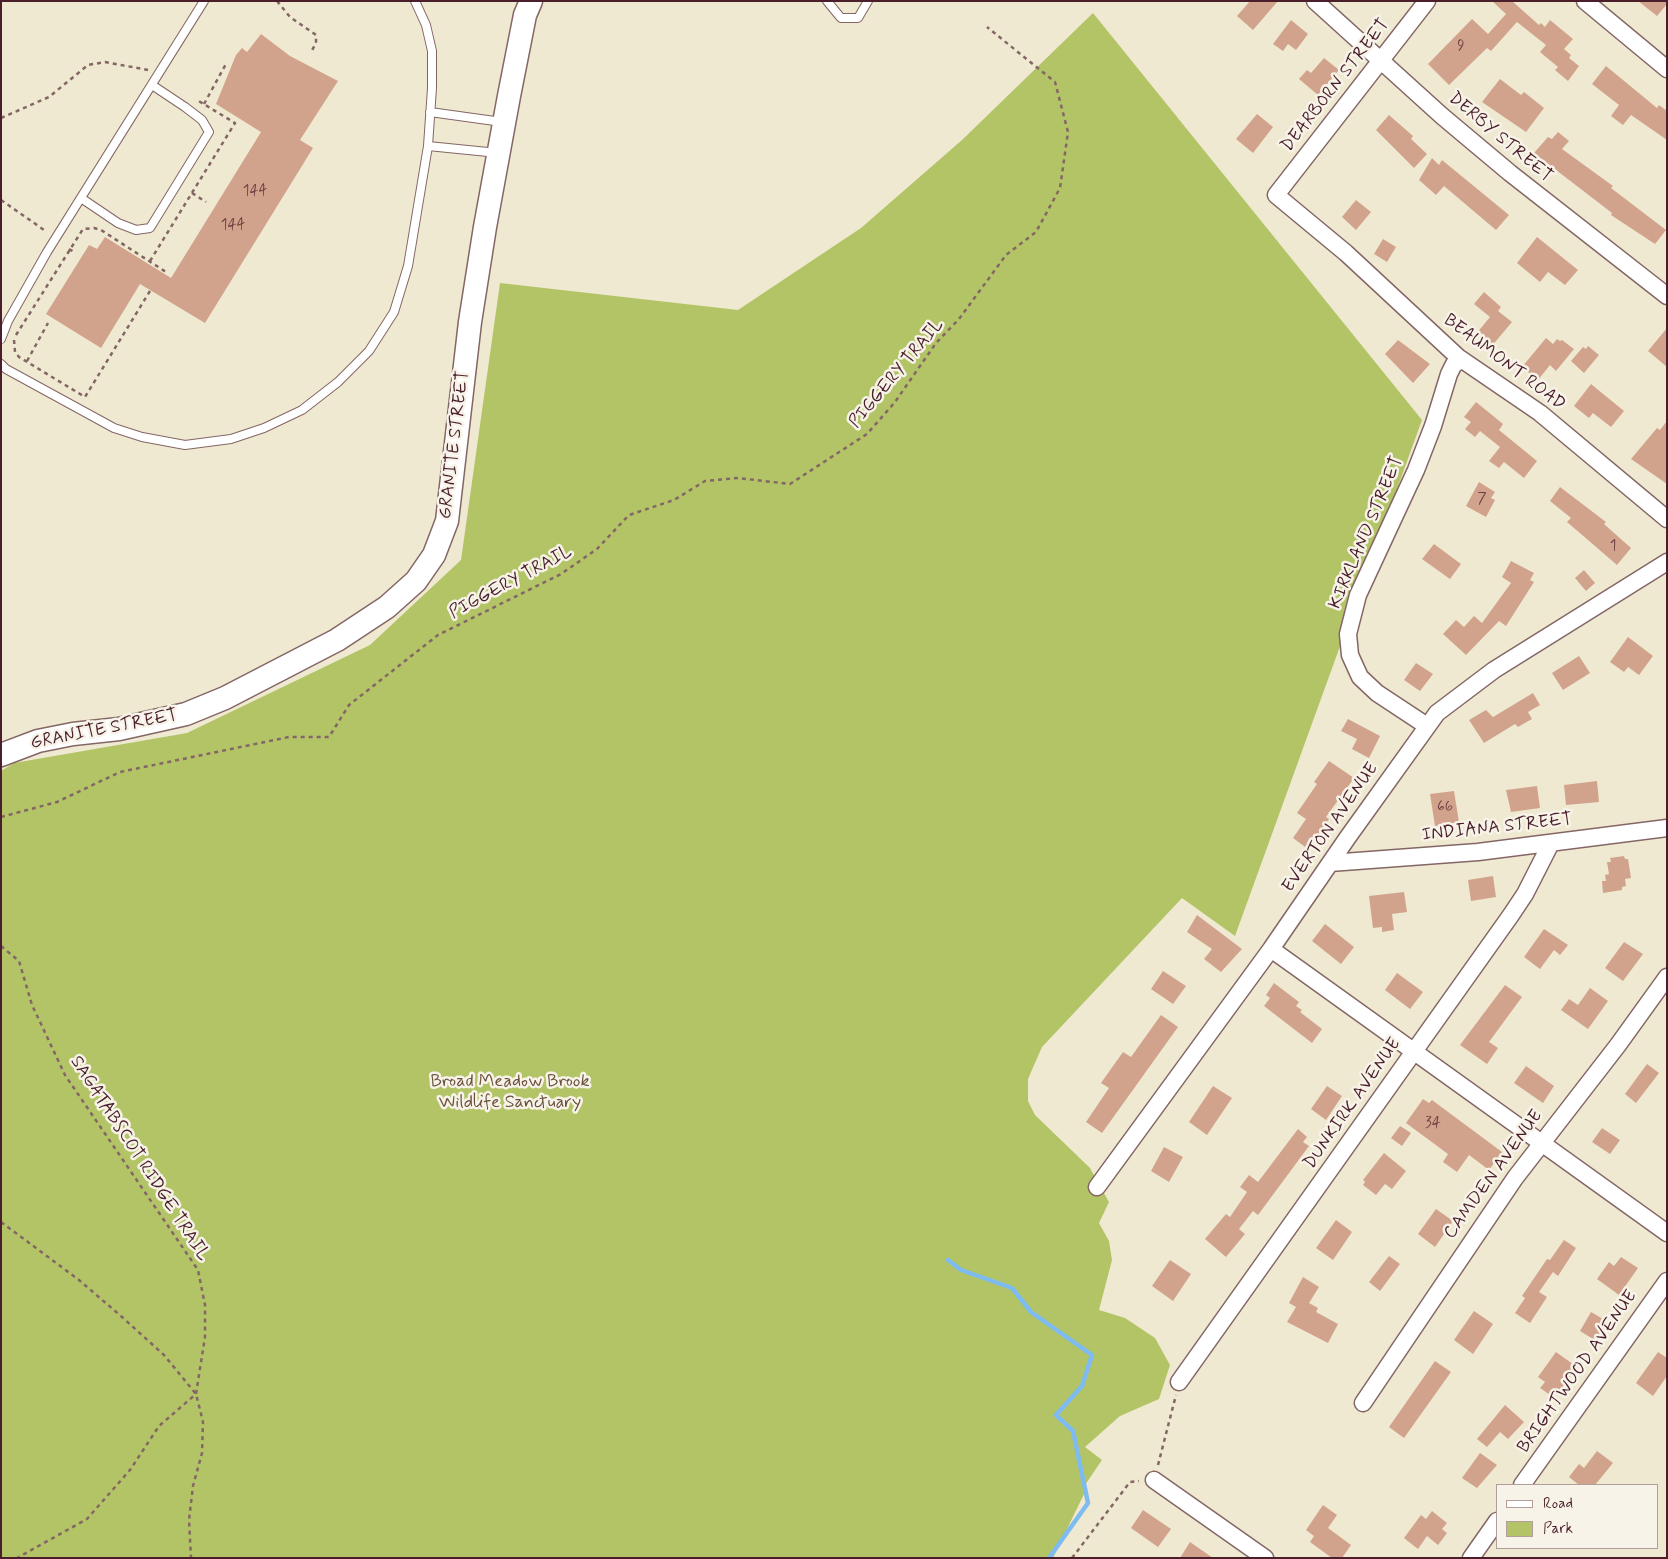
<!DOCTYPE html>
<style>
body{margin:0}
#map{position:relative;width:1668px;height:1559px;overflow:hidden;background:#efe9d1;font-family:Mynerve,sans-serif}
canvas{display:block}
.frame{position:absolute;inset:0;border:2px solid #4a1f2b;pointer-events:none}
.legend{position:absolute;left:1496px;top:1484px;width:162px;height:65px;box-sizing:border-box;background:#f7f3e8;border:1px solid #b29e9c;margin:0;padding:6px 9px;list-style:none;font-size:15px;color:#4a1f2b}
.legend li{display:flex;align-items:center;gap:10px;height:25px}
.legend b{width:25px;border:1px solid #b29e9c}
</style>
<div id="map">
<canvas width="1668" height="1559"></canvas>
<div class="frame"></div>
<ul class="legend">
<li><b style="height:6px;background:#fff"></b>Road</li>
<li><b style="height:14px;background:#b3c467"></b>Park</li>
</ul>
</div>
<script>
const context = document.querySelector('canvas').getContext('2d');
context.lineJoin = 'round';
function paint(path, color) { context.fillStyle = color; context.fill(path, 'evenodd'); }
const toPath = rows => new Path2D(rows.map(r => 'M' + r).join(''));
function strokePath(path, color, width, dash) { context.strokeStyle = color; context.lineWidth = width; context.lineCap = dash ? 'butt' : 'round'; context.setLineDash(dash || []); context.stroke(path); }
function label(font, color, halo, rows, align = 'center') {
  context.font = font + ' Mynerve,sans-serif'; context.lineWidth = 5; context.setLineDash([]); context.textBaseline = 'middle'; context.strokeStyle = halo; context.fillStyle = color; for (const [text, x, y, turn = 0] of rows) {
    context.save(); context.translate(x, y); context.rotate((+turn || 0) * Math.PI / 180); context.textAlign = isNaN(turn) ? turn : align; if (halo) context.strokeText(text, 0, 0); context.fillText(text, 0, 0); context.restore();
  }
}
paint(toPath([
 [1093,13,1422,420,1235,936,1182,898,1042,1047,1028,1079,1028,1101,1035,1115,1090,1168,1109,1202,1099,1223,1109,1241,1112,1260,1099,1310,1125,1318,1155,1338,1170,1365,1159,1399,1120,1416,1085,1447,1102,1460,1085,1485,1085,1492,1053,1558,1,1558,1,771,14,763,187,733,370,645,461,560,500,283,738,310,861,228,962,140]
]), '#b3c467');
strokePath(toPath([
 [948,1260,961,1270,1012,1288,1031,1312,1092,1355,1082,1386,1056,1415,1073,1431,1088,1503,1049,1558]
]), '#7dbbf0', 4.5);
paint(toPath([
 [1250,1,1278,1,1253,30,1237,16],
 [1492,1,1512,1,1539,25,1541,23,1545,27,1550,20,1573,39,1564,49,1571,55,1569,58,1579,66,1568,81,1555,70,1558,67,1540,52,1546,45,1517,22,1491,51,1487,48,1449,85,1428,64,1472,19,1488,34,1506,14],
 [1638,1,1667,1,1667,4,1657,16],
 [1291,20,1308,34,1296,50,1288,44,1283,51,1273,44],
 [261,34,290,56,338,81,300,140,313,148,205,323,140,284,101,348,46,314,89,245,97,249,105,237,171,278,261,132,216,104,236,55,242,48,247,52],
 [1324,58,1339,70,1318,95,1299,79,1307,70,1311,73],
 [1606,66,1657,108,1659,105,1667,111,1667,140,1631,115,1623,125,1611,116,1619,105,1592,84],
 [1500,79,1521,95,1524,92,1544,108,1526,132,1482,102],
 [1257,114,1273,127,1253,153,1236,139],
 [1389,115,1413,136,1411,139,1427,154,1414,168,1376,130],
 [1558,132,1569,141,1562,149,1613,186,1611,188,1666,230,1655,244,1611,215,1612,213,1534,153,1548,137,1552,139],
 [1432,158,1439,165,1442,160,1509,215,1496,230,1444,186,1436,195,1419,180],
 [1356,200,1371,212,1356,230,1342,217],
 [1537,237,1578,270,1565,285,1548,272,1540,282,1517,263],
 [1383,239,1396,247,1387,262,1374,254],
 [1484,292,1501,307,1498,311,1512,322,1491,347,1476,334,1490,317,1474,304],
 [1667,328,1667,367,1648,351],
 [1546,338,1553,344,1557,339,1560,341,1562,340,1574,349,1556,371,1550,365,1538,380,1522,367],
 [1398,340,1430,364,1413,383,1385,354],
 [1588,346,1599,355,1584,373,1571,361,1583,347,1586,349],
 [1591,384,1624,411,1611,427,1593,413,1589,418,1574,406],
 [1476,402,1503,424,1499,430,1537,461,1524,478,1504,462,1499,468,1489,461,1500,447,1480,431,1475,437,1465,429,1471,422,1464,417],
 [1667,421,1667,484,1631,459,1657,428,1660,430],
 [1479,482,1495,492,1491,498,1495,500,1486,517,1466,506],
 [1560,487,1606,522,1604,524,1631,548,1617,565,1567,522,1571,518,1550,501],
 [1434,544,1461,564,1450,579,1422,559],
 [1511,561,1534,573,1530,580,1534,582,1506,626,1499,621,1466,655,1443,634,1456,620,1464,627,1474,616,1482,623,1511,583,1502,577],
 [1584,570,1595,583,1586,591,1575,578],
 [1628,637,1653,656,1639,675,1628,667,1624,672,1610,662],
 [1579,656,1590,673,1563,690,1552,673],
 [1416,663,1433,674,1420,691,1404,680],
 [1533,693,1540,705,1528,712,1532,719,1518,727,1515,724,1484,743,1469,720,1486,710,1493,717],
 [1348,719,1380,736,1369,758,1352,749,1357,739,1341,731],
 [1329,761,1354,778,1326,817,1329,819,1308,849,1293,838,1306,819,1297,813,1317,784,1314,782],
 [1597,781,1599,802,1566,805,1564,785],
 [1537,786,1540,808,1511,812,1506,790],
 [1454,791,1459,822,1435,826,1430,794],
 [1624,856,1625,859,1628,859,1631,878,1625,879,1626,886,1622,887,1622,890,1603,893,1602,881,1606,881,1605,875,1609,874,1607,862,1611,862,1610,858],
 [1493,876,1496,897,1471,901,1468,880],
 [1404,892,1407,912,1392,914,1394,930,1382,932,1382,927,1373,928,1369,896],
 [1197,915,1242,949,1221,972,1204,959,1212,949,1187,932],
 [1325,924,1354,947,1341,964,1312,941],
 [1544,929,1568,945,1560,955,1554,950,1540,969,1524,957],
 [1624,942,1643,954,1623,981,1605,968],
 [1163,971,1186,986,1173,1004,1151,989],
 [1397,973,1423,992,1410,1009,1385,990],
 [1274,983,1299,1002,1296,1006,1302,1010,1300,1012,1322,1029,1312,1043,1264,1006,1270,998,1266,995],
 [1505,985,1522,997,1489,1042,1498,1048,1487,1064,1460,1045],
 [1590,988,1608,1001,1588,1029,1561,1010,1569,999,1578,1005],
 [1161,1015,1178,1027,1102,1133,1086,1122,1109,1088,1101,1083,1123,1052,1131,1057],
 [1647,1064,1659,1073,1636,1103,1625,1094],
 [1526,1066,1554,1086,1543,1103,1514,1083],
 [1213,1086,1232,1098,1207,1135,1189,1122],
 [1327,1086,1342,1096,1326,1120,1311,1109],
 [1423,1099,1429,1103,1432,1100,1502,1152,1489,1170,1469,1155,1457,1172,1443,1162,1448,1154,1406,1123],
 [1400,1126,1411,1133,1402,1146,1391,1138],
 [1602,1128,1620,1140,1610,1154,1592,1142],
 [1298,1129,1307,1137,1303,1142,1309,1146,1258,1215,1253,1211,1239,1229,1245,1234,1226,1257,1205,1239,1226,1214,1230,1217,1247,1192,1240,1187,1249,1175,1258,1182],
 [1164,1147,1183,1157,1169,1182,1151,1171],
 [1384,1153,1406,1171,1392,1189,1385,1184,1376,1195,1363,1185,1365,1182,1363,1180],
 [1436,1209,1453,1221,1435,1247,1418,1234],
 [1336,1220,1352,1232,1333,1260,1316,1248],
 [1564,1240,1576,1248,1558,1276,1553,1272,1539,1292,1547,1297,1530,1323,1515,1313,1525,1298,1522,1296,1547,1259,1550,1260],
 [1389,1256,1400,1264,1380,1291,1369,1282],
 [1621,1257,1638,1268,1619,1295,1597,1279,1609,1262,1614,1266],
 [1170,1260,1191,1274,1173,1301,1152,1286],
 [1303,1277,1319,1287,1309,1303,1318,1308,1316,1312,1338,1324,1328,1343,1287,1322,1296,1307,1289,1303],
 [1474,1311,1493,1324,1473,1354,1454,1340],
 [1591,1312,1610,1323,1598,1342,1580,1331],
 [1556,1352,1577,1367,1559,1392,1557,1391,1553,1397,1540,1388,1545,1382,1538,1377],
 [1658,1352,1667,1358,1667,1376,1653,1396,1636,1383],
 [1435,1361,1451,1372,1404,1438,1389,1427],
 [1505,1405,1524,1422,1508,1439,1500,1432,1487,1447,1477,1439],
 [1597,1451,1613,1463,1595,1485,1579,1485,1569,1477,1579,1464,1584,1468],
 [1480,1453,1497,1465,1477,1488,1462,1478],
 [1323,1505,1337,1515,1328,1528,1351,1545,1342,1558,1332,1558,1310,1542,1314,1536,1306,1530],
 [1143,1510,1171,1529,1158,1547,1131,1528],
 [1432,1511,1447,1523,1442,1529,1447,1533,1438,1545,1427,1536,1418,1549,1404,1538,1421,1515,1426,1519],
 [1190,1542,1213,1558,1180,1558]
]), '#d2a38c');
const lane = toPath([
 [827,1,841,18,858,18,868,1],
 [430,112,502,122],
 [428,146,498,153],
 [81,198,118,223,136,230,150,228,209,132,202,120,185,107,152,85],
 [1,339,8,321,47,252,204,1],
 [1,364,6,369,114,428,142,437,185,445,231,439,264,428,302,410,338,382,369,351,394,312,408,266,428,146,432,88,432,51,426,25,415,1]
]);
const street = toPath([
 [1315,1,1442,116,1510,173,1667,296],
 [1427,1,1276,195,1346,253,1458,357,1540,413,1667,519],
 [1585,1,1667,69],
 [1427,726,1377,693,1360,677,1350,655,1348,634,1358,595,1416,470,1433,426,1449,374,1454,364,1462,360],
 [1330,863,1478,852,1667,828],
 [1271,949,1667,1233],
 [1097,1187,1271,949,1348,837,1437,713,1494,670,1667,562],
 [1179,1382,1511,915,1525,894,1551,843],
 [1363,1403,1515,1178,1618,1045,1667,977],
 [1154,1480,1265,1558],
 [1522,1485,1667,1281],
 [1471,1558,1497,1521]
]);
const secondary = toPath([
 [1,755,38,741,73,734,119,729,186,714,225,698,337,640,387,607,416,581,434,555,447,521,470,322,485,227,509,96,525,15,531,1]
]);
strokePath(lane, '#846665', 10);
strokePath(street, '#846665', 19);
strokePath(secondary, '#846665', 25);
strokePath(toPath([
 [277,1,290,17,316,35,316,43,311,52],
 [204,104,226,64],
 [1,118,49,97,88,65,105,62,148,70],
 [192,193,206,202],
 [1,200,47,232],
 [69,249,76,253],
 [150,261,235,123,197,100],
 [16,335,83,229,94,228,101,230,166,272],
 [14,340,15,352,19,357,85,397,150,291],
 [27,361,48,323],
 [1,817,57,802,120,772,289,737,329,737,349,705,438,635,561,574,597,549,629,515,674,500,705,481,738,478,790,484,867,434,895,402,936,343,959,319,1006,255,1036,232,1060,188,1068,132,1055,82,987,27],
 [1,946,19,961,32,1005,65,1075,198,1270,205,1305,205,1337,196,1394,159,1426,130,1470,87,1519,17,1558],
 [1,1222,79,1280,122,1317,164,1355,196,1394,203,1422,202,1453,193,1486,189,1520,191,1558],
 [1158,1465,1176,1395],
 [1072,1558,1130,1482,1139,1481]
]), '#846665', 2.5, [4, 4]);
strokePath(lane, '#fff', 8);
strokePath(street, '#fff', 16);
strokePath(secondary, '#fff', 22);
label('15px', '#6c4043', null, [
 ["9",1461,47],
 ["144",255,192],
 ["144",233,226],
 ["7",1482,500],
 ["1",1613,547],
 ["66",1445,808],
 ["34",1433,1124]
]);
label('18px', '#4a1f2b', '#f7f3e8', [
 ["DEARBORN STREET",1336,86,-52],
 ["DERBY STREET",1500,138,40],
 ["BEAUMONT ROAD",1504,363,37],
 ["PIGGERY TRAIL",897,374,-50],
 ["GRANITE STREET",455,445,-83],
 ["KIRKLAND STREET",1367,533,-67],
 ["PIGGERY TRAIL",511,583,-28],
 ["GRANITE STREET",104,730,-11],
 ["EVERTON AVENUE",1331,828,-55],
 ["INDIANA STREET",1497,828,-6],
 ["DUNKIRK AVENUE",1353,1104,-55],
 ["SAGATABSCOT RIDGE TRAIL",139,1159,57],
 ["CAMDEN AVENUE",1494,1175,-54],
 ["BRIGHTWOOD AVENUE",1578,1372,-55]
]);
label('18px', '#6a513d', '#f7f3e8', [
 ["Broad Meadow Brook",510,1082],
 ["Wildlife Sanctuary",510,1103]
]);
</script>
